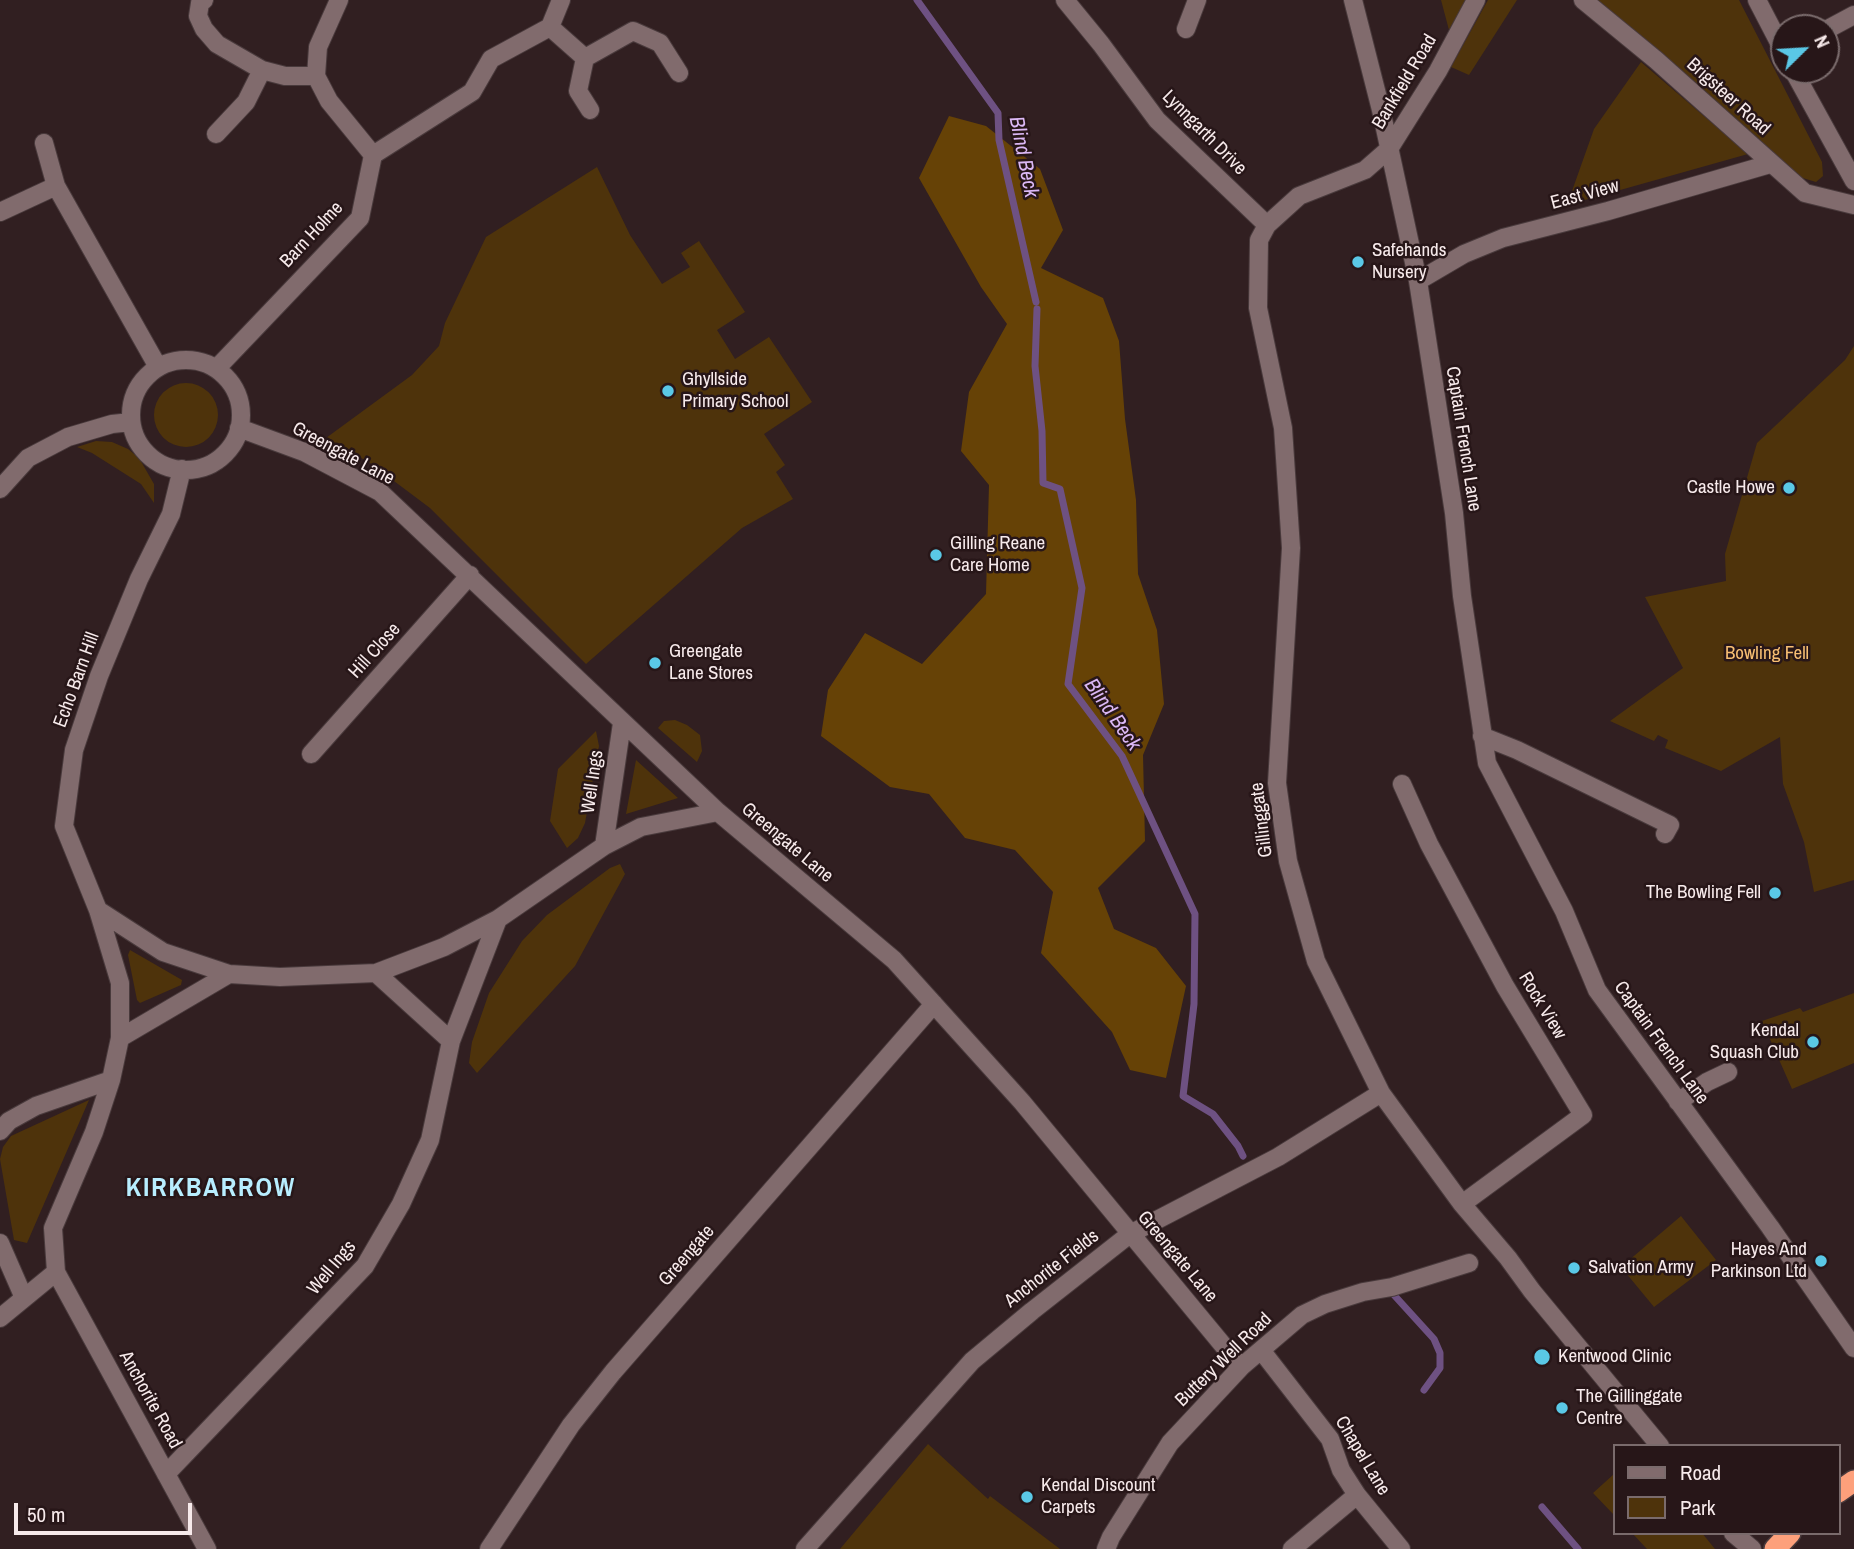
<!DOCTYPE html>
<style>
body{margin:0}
#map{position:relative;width:1854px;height:1549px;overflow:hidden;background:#311f21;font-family:"Archivo Narrow",sans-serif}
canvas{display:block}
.legend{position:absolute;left:1613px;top:1444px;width:228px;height:91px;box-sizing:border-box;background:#271618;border:2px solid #7a6b6c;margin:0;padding:9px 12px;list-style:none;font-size:21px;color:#f7eaeb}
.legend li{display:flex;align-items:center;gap:14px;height:35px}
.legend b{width:35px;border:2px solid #7a6b6c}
.north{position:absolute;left:1770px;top:14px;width:70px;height:70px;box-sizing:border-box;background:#271618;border:2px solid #7a6b6c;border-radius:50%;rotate:66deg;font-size:19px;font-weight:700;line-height:28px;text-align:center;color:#f7eaeb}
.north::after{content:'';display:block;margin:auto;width:24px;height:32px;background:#5ac8e6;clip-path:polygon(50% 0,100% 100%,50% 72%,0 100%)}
.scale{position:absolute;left:14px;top:1503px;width:178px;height:32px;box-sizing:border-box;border:4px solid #f7eaeb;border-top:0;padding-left:9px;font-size:21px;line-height:24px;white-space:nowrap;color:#f7eaeb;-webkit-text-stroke:5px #271618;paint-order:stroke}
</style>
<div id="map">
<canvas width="1854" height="1549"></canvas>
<ul class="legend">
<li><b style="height:9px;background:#816b6d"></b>Road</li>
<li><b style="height:19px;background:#4e330b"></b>Park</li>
</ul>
<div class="north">N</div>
<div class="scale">50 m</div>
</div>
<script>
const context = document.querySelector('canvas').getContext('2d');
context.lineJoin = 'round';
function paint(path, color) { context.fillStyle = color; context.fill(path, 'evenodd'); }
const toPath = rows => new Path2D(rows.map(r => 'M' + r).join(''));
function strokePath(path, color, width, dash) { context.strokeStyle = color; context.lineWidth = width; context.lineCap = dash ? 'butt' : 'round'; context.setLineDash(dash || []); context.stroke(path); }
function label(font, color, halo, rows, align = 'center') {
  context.font = font + ' "Archivo Narrow",sans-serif'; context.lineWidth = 5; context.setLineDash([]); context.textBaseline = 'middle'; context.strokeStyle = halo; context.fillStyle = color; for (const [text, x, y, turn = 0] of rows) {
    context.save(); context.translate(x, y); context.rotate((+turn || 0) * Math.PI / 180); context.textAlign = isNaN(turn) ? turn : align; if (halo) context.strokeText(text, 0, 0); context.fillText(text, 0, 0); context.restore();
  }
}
paint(toPath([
 [1441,0,1467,0,1449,30],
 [1488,0,1517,0,1469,75,1451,67],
 [1595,0,1739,0,1822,162,1823,176,1816,182,1796,176],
 [1641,62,1748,154,1567,205,1594,129],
 [597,167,630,235,662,284,690,267,681,253,699,241,745,312,717,330,735,359,769,337,812,402,764,434,785,465,776,472,793,499,742,528,586,664,430,508,370,463,326,438,412,375,439,346,445,323,486,237],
 [1854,346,1854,880,1814,892,1804,842,1783,784,1780,737,1721,771,1665,748,1668,740,1658,735,1654,741,1610,721,1683,668,1645,597,1726,581,1725,554,1757,443,1845,360],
 '154 415a32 32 0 1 1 64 0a32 32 0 1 1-64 0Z',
 [96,441,112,442,128,449,139,458,154,484,154,503,141,484,92,453,77,447],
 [675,720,687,725,700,735,702,751,697,762,658,728,664,721],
 [596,731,599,746,585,823,578,838,567,848,550,821,558,769],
 [636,760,678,798,626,814],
 [620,864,625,874,575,966,477,1073,469,1063,472,1042,489,993,522,941,547,915,610,868],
 [130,950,182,980,181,985,140,1003,137,1000,128,955],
 [1854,993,1854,1063,1792,1089,1762,1021,1800,1008,1803,1012],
 [89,1100,27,1243,14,1240,0,1159,3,1147,11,1136],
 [1681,1216,1716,1260,1654,1307,1621,1267],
 [928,1444,988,1499,990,1496,1060,1549,840,1549],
 [1614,1474,1614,1515,1593,1493],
 [1632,1533,1702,1533,1715,1549,1647,1549]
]), '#4e330b');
paint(toPath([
 [949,116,986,126,1040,169,1063,230,1041,268,1103,298,1119,341,1125,419,1136,500,1138,574,1157,630,1164,704,1143,755,1145,841,1098,888,1114,929,1156,948,1186,986,1166,1078,1130,1070,1112,1032,1041,953,1053,892,1015,850,965,838,929,794,890,787,821,736,828,690,865,633,922,664,986,594,989,485,961,451,969,392,1007,324,981,287,919,178]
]), '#664206');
strokePath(toPath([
 [917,0,998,113,999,140,1036,302],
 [1037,309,1035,366,1042,431,1043,483,1060,489,1082,588,1068,684,1122,756,1195,914,1194,1004,1183,1096,1213,1114,1238,1146,1243,1156],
 [1394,1295,1434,1339,1440,1353,1440,1368,1424,1390],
 [1542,1507,1578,1549]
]), '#6e5182', 7);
const street = toPath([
 [204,0,200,3,198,16,204,29,217,44,262,70,285,76,316,76],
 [339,0,318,47,316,76,329,101,373,155],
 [1065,0,1101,44,1157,120,1267,225],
 [1353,0,1381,110,1418,281,1454,513,1462,596,1487,763,1564,911,1597,990,1770,1227,1854,1348],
 [1476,0,1438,71,1389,149,1365,170,1299,196,1267,225,1259,240,1258,308,1283,428,1291,548,1277,783,1288,861,1316,961,1381,1093,1462,1204,1508,1258,1532,1291,1660,1446],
 [1583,0,1656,60,1805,193,1854,205],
 [550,27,585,58,578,91,590,110],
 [1186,29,1197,0],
 [1826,30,1854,15],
 [585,58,633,31,660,43,679,73],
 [216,134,246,102,262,70],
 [44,143,56,186,158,367],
 [0,212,56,186],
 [1418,281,1464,254,1503,238,1608,211,1770,164],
 '131 415a55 55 0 1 1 110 0a55 55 0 1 1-110 0Z',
 [216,369,360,218,373,155,472,92,491,59,550,27,561,0],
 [239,428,304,452,380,492,718,812,894,960,1022,1102,1241,1367],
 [182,469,171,514,139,579,99,676,74,750,64,826,98,910,120,983,120,1038,111,1080,94,1132,53,1228,56,1272,207,1549],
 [0,489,28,458,68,437,112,424,131,422],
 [1482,736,1517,750,1670,825,1665,834],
 [311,754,470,575],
 [1402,784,1429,844,1505,986,1583,1115,1462,1204],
 [604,846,622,723],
 [98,910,163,952,229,974,280,977,376,973],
 [120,1038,229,974],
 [451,1041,376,973,444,947,498,919,604,846,641,827,718,812],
 [1678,1102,1707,1082,1728,1072],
 [0,1131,9,1121,36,1106,111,1080],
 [0,1243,24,1298],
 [0,1318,56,1272],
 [1261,1350,1330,1439,1341,1470,1357,1495,1401,1549],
 [166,1474,365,1266,401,1204,430,1140,451,1041,498,919],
 [1733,1533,1752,1549],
 [489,1549,571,1425,613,1372,934,1004],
 [805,1549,972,1361,1032,1311,1130,1234,1278,1157,1381,1093],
 [1106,1549,1111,1537,1170,1443,1241,1367,1302,1315,1325,1304,1363,1292,1392,1287,1469,1263],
 [1292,1549,1357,1495]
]);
const secondary = toPath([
 [1757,0,1784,52],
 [1793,70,1854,181]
]);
const highway = toPath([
 [1838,1492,1854,1481],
 [1775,1549,1790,1533]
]);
strokePath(street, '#493a3c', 20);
strokePath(secondary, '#493a3c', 20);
strokePath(highway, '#493a3c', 24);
strokePath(street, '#816b6d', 18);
strokePath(secondary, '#816b6d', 18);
strokePath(highway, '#fda07b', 21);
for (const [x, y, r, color] of [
 [1358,262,7,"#5ac8e6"],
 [668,391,7,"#5ac8e6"],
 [1789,488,7,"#5ac8e6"],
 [936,555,7,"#5ac8e6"],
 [655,663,7,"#5ac8e6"],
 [1775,893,7,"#5ac8e6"],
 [1813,1042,7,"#5ac8e6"],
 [1821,1261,7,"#5ac8e6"],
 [1574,1268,7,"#5ac8e6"],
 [1542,1357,9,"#5ac8e6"],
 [1562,1408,7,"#5ac8e6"],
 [1027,1497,7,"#5ac8e6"]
]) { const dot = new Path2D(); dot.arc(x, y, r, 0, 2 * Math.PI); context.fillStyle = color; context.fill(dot); strokePath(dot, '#271618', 2.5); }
label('19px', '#f7eaeb', '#271618', [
 ["Bankfield Road",1405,82,-59],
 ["Brigsteer Road",1728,97,42],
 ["Lynngarth Drive",1204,133,45],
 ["East View",1585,195,-15],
 ["Barn Holme",312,235,-47],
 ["Captain French Lane",1463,439,81],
 ["Greengate Lane",343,454,28],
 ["Hill Close",375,651,-48],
 ["Echo Barn Hill",77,680,-70],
 ["Well Ings",593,782,-82],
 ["Gillinggate",1262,820,-97],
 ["Greengate Lane",787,843,40],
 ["Rock View",1542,1006,59],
 ["Captain French Lane",1661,1043,54],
 ["Greengate",687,1256,-49],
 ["Greengate Lane",1177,1257,50],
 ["Well Ings",332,1268,-50],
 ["Anchorite Fields",1052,1269,-38],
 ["Buttery Well Road",1224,1360,-44],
 ["Anchorite Road",150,1400,61],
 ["Chapel Lane",1362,1456,59]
]);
label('19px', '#f7eaeb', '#271618', [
 ["Safehands",1372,251],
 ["Nursery",1372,273],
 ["Ghyllside",682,380],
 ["Primary School",682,402],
 ["Castle Howe",1775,488,"right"],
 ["Gilling Reane",950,544],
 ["Care Home",950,566],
 ["Greengate",669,652],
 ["Lane Stores",669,674],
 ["The Bowling Fell",1761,893,"right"],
 ["Kendal",1799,1031,"right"],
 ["Squash Club",1799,1053,"right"],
 ["Hayes And",1807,1250,"right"],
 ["Parkinson Ltd",1807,1272,"right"],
 ["Salvation Army",1588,1268],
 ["Kentwood Clinic",1558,1357],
 ["The Gillinggate",1576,1397],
 ["Centre",1576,1419],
 ["Kendal Discount",1041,1486],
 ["Carpets",1041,1508]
], 'left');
label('19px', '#f7be72', '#271618', [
 ["Bowling Fell",1767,654]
]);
label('italic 21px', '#dbb8f5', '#271618', [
 ["Blind Beck",1023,157,79],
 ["Blind Beck",1112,715,55]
]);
context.letterSpacing = '2px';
label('bold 26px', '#b8eeff', '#271618', [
 ["KIRKBARROW",211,1189]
]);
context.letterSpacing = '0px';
</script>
